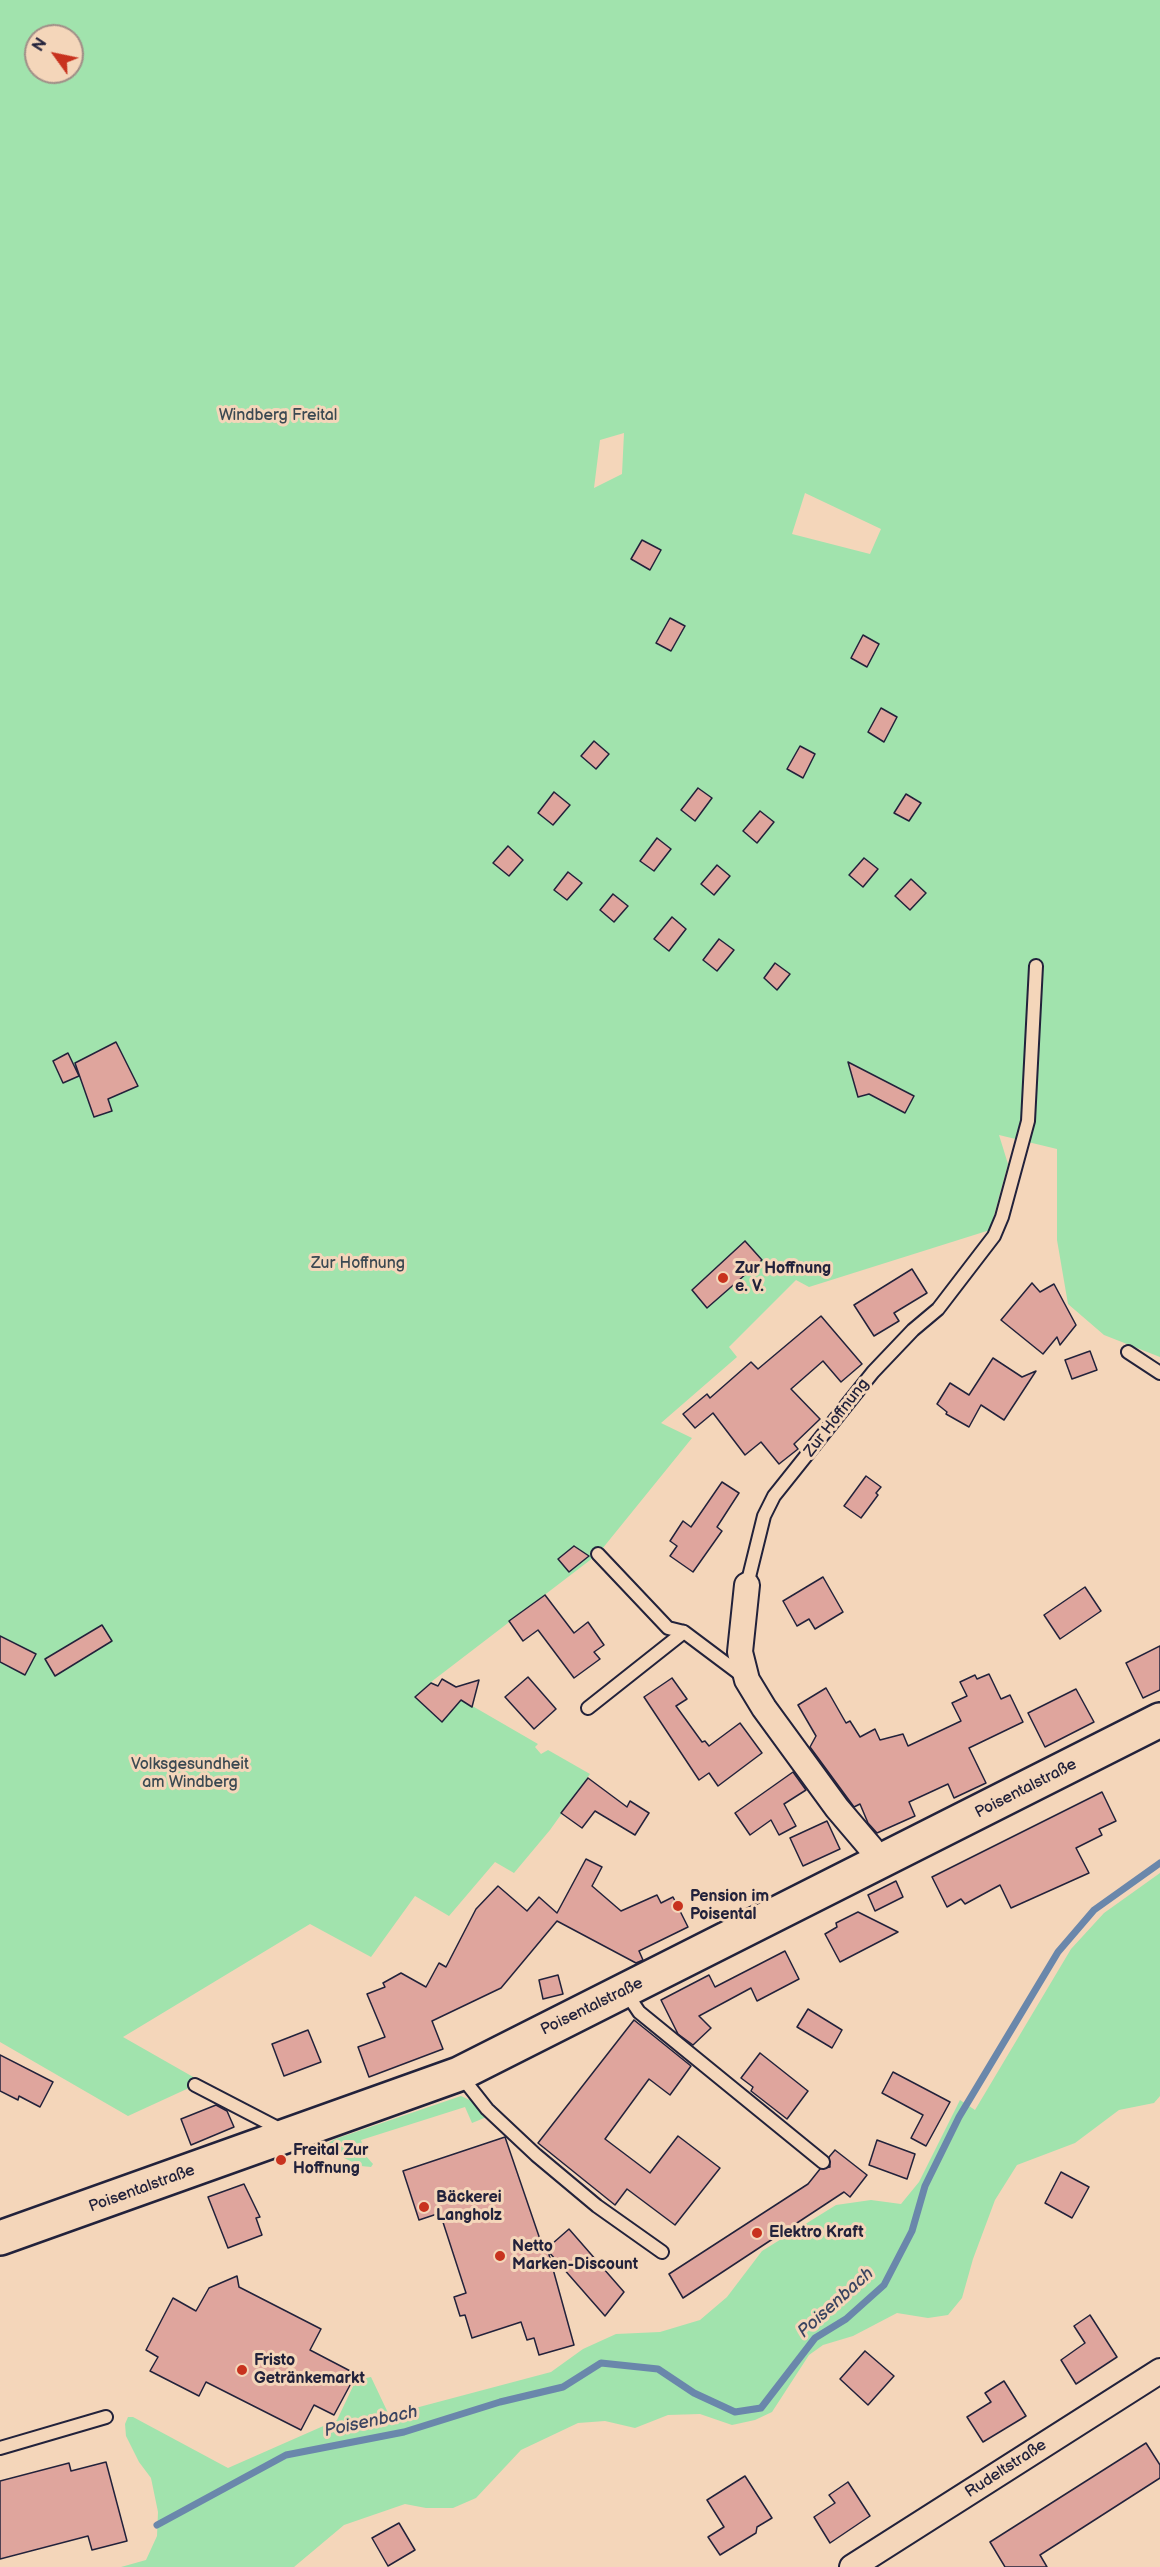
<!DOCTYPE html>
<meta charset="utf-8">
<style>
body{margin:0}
#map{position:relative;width:1160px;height:2567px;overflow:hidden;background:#f4d6ba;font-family:"Balsamiq Sans",sans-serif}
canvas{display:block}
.north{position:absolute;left:24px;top:24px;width:60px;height:60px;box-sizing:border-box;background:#f4d6ba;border:2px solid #a08e87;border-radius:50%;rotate:303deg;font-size:16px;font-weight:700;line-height:24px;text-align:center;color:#22223b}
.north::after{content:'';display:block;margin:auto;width:21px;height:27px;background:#c8321e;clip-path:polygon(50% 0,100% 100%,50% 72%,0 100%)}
</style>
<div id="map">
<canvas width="1160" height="2567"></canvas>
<div class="north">N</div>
</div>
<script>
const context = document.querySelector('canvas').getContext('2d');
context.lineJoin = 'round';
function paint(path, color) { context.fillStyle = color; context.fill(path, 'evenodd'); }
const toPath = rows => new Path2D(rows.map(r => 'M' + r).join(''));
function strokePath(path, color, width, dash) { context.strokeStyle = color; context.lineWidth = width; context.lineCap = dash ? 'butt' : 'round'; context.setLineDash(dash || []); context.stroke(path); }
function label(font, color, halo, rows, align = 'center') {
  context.font = font + ' "Balsamiq Sans",sans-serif'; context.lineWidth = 6; context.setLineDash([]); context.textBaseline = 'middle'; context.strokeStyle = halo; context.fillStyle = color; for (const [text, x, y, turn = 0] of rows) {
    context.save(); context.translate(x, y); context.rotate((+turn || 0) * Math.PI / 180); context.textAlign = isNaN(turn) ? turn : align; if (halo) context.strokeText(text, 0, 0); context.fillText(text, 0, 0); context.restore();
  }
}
paint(toPath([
 [0,0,1160,0,1160,1357,1104,1335,1068,1304,1057,1240,1057,1149,999,1135,1008,1164,990,1230,809,1287,796,1280,729,1347,737,1357,661,1423,692,1438,598,1554,431,1682,538,1744,535,1747,541,1754,548,1750,590,1774,550,1830,514,1873,495,1862,449,1916,415,1896,371,1957,310,1924,123,2037,202,2082,128,2116,0,2042],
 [36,36,72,36,72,72,36,72],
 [624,433,622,474,594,488,600,440],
 [805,493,881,529,870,554,792,534],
 [1160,1873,1160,2096,1154,2103,1119,2110,1075,2143,1017,2165,995,2200,973,2259,962,2298,948,2315,928,2318,897,2313,853,2336,823,2345,809,2355,772,2412,755,2420,732,2425,700,2414,668,2415,635,2428,605,2421,578,2423,521,2450,476,2498,453,2508,426,2508,405,2504,344,2525,294,2567,121,2567,146,2560,157,2536,158,2512,151,2478,139,2462,126,2436,125,2424,128,2417,133,2417,228,2468,337,2420,356,2380,371,2377,389,2415,551,2372,583,2349,616,2334,660,2332,700,2320,727,2297,762,2251,836,2205,871,2200,901,2204,919,2182,960,2100,975,2110,1071,1949,1104,1913],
 [461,2096,474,2102,489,2116,472,2123,465,2107,361,2140,365,2155,373,2164,371,2167,361,2166,344,2158,327,2144,335,2139]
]), '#a1e3ad');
strokePath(toPath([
 [157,2525,286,2455,404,2432,500,2402,563,2387,601,2363,658,2369,694,2393,735,2412,761,2408,815,2338,846,2319,884,2285,912,2231,925,2186,959,2117,1058,1952,1094,1910,1160,1863]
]), '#6a87ab', 7);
const building = toPath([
 [642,540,661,550,650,570,631,559,642,540],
 [670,618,685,626,671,651,656,643,670,618],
 [863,635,879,644,867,667,851,658,863,635],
 [881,708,897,717,884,742,868,732,881,708],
 [594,741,609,754,596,769,581,756,594,741],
 [800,746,815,754,803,778,787,769,800,746],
 [698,788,712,798,695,821,681,810,698,788],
 [554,792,570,805,553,825,538,813,554,792],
 [906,794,921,803,909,821,894,813,906,794],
 [760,811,774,822,757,843,743,831,760,811],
 [657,838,671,849,654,871,640,861,657,838],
 [508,846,523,860,509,876,493,863,508,846],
 [864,858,878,869,863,887,849,875,864,858],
 [717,865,730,876,714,895,701,884,717,865],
 [568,872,582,883,567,900,554,890,568,872],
 [911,879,926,893,910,910,895,896,911,879],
 [613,894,628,906,614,922,600,910,613,894],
 [672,917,686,929,669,951,654,939,672,917],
 [719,939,734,950,717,971,703,960,719,939],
 [775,963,790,974,777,990,764,978,775,963],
 [116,1042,138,1086,108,1099,112,1111,94,1117,75,1063,116,1042],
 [68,1053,79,1076,63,1083,53,1061,68,1053],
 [848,1062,914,1096,905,1113,869,1094,858,1097,848,1062],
 [745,1241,762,1260,707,1308,692,1290,745,1241],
 [912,1269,927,1293,894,1313,899,1321,874,1336,854,1305,912,1269],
 [1032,1283,1040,1292,1054,1284,1076,1325,1060,1345,1057,1337,1043,1354,1001,1320,1032,1283],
 [821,1316,862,1364,841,1382,823,1361,791,1389,820,1419,794,1444,798,1449,779,1464,761,1442,745,1455,713,1413,695,1428,683,1414,707,1394,710,1398,751,1362,758,1369,821,1316],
 [1090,1351,1097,1370,1072,1379,1065,1360,1090,1351],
 [993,1358,1022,1377,1036,1371,1004,1420,981,1405,969,1427,946,1414,947,1412,937,1404,950,1383,969,1395,993,1358],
 [866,1476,881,1487,876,1493,878,1495,861,1518,844,1506,866,1476],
 [722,1482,739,1493,717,1527,722,1531,693,1572,670,1556,677,1546,670,1541,683,1521,691,1527,722,1482],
 [574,1546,589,1556,569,1572,558,1559,574,1546],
 [823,1577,843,1612,815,1629,809,1619,797,1626,783,1601,823,1577],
 [1085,1587,1101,1611,1060,1639,1044,1615,1085,1587],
 [545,1595,574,1633,588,1622,604,1645,594,1652,600,1659,574,1678,538,1630,523,1641,509,1621,545,1595],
 [102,1625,112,1641,55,1676,45,1659,102,1625],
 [0,1636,36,1654,25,1675,0,1662,0,1636],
 [1160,1646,1160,1690,1143,1698,1126,1663,1160,1646],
 [989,1674,1001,1699,1010,1695,1023,1722,969,1748,986,1783,954,1798,948,1784,909,1802,915,1816,877,1833,868,1823,860,1804,854,1807,810,1747,816,1736,798,1705,826,1688,846,1723,850,1721,860,1737,875,1729,880,1740,903,1734,908,1746,961,1721,952,1703,967,1696,960,1682,975,1675,977,1679,989,1674],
 [528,1677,556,1709,534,1729,505,1697,528,1677],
 [672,1678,687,1699,676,1706,702,1742,705,1741,709,1746,740,1723,762,1753,718,1786,709,1773,699,1780,644,1697,672,1678],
 [442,1679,456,1687,479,1680,472,1707,461,1700,442,1722,415,1697,431,1683,438,1686,442,1679],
 [1076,1689,1094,1722,1045,1747,1028,1713,1076,1689],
 [793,1772,806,1790,784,1804,796,1826,779,1835,771,1820,750,1835,735,1813,793,1772],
 [588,1778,627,1807,630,1801,649,1813,635,1835,595,1811,582,1828,561,1813,588,1778],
 [1102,1792,1116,1821,1099,1829,1102,1835,1076,1848,1089,1873,1011,1908,1000,1885,965,1904,961,1899,947,1907,932,1877,1102,1792],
 [827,1821,840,1849,803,1866,790,1838,827,1821],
 [586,1859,602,1867,592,1886,621,1911,657,1895,661,1903,673,1897,688,1927,639,1951,643,1960,636,1963,557,1921,501,1988,432,2021,443,2049,369,2077,358,2047,385,2037,367,1994,385,1987,383,1983,401,1973,426,1987,439,1963,446,1967,476,1909,498,1886,527,1911,539,1897,557,1913,586,1859],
 [896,1881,903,1897,875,1911,868,1895,896,1881],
 [858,1912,898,1932,840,1962,825,1934,837,1927,836,1923,858,1912],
 [785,1951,799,1979,757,2001,751,1988,699,2016,711,2028,693,2045,678,2034,661,2000,709,1975,715,1987,785,1951],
 [558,1975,563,1994,543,1999,539,1980,558,1975],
 [808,2009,842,2030,832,2048,797,2027,808,2009],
 [634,2020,691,2066,670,2095,649,2079,605,2139,650,2173,678,2136,720,2168,675,2225,627,2189,615,2205,538,2143,634,2020],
 [308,2030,321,2062,284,2076,272,2044,308,2030],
 [760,2053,808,2091,787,2119,751,2091,753,2087,741,2078,760,2053],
 [0,2055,53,2082,40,2107,19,2096,18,2100,0,2091,0,2055],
 [893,2072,950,2102,926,2146,911,2138,923,2115,882,2093,893,2072],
 [216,2105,227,2111,234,2127,191,2145,181,2119,216,2105],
 [505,2137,544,2251,569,2229,624,2292,605,2316,548,2251,574,2345,539,2355,534,2338,527,2340,521,2322,472,2338,465,2315,460,2316,454,2297,466,2293,440,2213,419,2220,403,2171,505,2137],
 [877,2140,915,2154,907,2179,869,2165,877,2140],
 [835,2150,867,2175,850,2197,844,2192,683,2298,669,2274,808,2184,820,2169,830,2167,829,2157,835,2150],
 [1061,2172,1089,2187,1072,2218,1045,2203,1061,2172],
 [244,2184,260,2217,256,2218,262,2235,228,2248,208,2197,244,2184],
 [237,2276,239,2287,321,2329,310,2350,356,2374,334,2415,314,2405,301,2430,206,2382,199,2396,150,2371,158,2357,146,2350,173,2298,196,2311,209,2288,237,2276],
 [1090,2315,1117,2357,1076,2384,1061,2360,1085,2343,1074,2326,1090,2315],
 [865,2351,894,2376,868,2405,840,2379,865,2351],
 [1004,2381,1026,2416,983,2442,967,2417,991,2402,985,2393,1004,2381],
 [1146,2443,1160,2465,1160,2478,1040,2555,1047,2567,1005,2567,990,2542,1146,2443],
 [106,2462,127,2541,92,2550,88,2536,0,2559,0,2481,69,2463,71,2471,106,2462],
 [745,2476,772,2518,757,2527,756,2533,720,2555,708,2537,724,2527,707,2500,745,2476],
 [848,2482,870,2516,830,2543,814,2517,835,2503,829,2495,848,2482],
 [399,2523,415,2550,388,2566,372,2538,399,2523]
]);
paint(building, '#dfa59d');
strokePath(building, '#22223b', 1.5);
const service = toPath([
 [1128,1352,1160,1373],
 [598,1554,668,1628,684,1632],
 [747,1585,764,1516,774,1496,873,1372,913,1330,938,1309,994,1236,1002,1217,1028,1121,1036,966],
 [588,1708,684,1632,744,1677],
 [625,1991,639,2012,823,2162],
 [461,2076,487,2109,536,2155,597,2206,662,2252],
 [195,2085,274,2126,278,2136],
 [0,2448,106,2417]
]);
const minor = toPath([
 [747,1585,740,1652,747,1680,764,1708,837,1808,871,1848,879,1864],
 [852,2567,1160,2371]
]);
const secondary = toPath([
 [0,2238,459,2074,1160,1720]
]);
strokePath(service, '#22223b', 16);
strokePath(minor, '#22223b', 28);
strokePath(secondary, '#22223b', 38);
strokePath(service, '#f4d6ba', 12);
strokePath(minor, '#f4d6ba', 24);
strokePath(secondary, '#f4d6ba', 33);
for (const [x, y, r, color] of [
 [723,1278,6,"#c8321e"],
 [678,1906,6,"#c8321e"],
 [281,2160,6,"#c8321e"],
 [424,2207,6,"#c8321e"],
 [757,2233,6,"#c8321e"],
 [500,2256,6,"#c8321e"],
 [242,2370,6,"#c8321e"]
]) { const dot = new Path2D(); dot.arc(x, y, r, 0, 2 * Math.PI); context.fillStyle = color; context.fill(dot); strokePath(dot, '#f4d6ba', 2); }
label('16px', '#3b4952', '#f4d6ba', [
 ["Windberg Freital",278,416],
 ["Zur Hoffnung",358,1264],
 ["Volksgesundheit",190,1765],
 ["am Windberg",190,1783]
]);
label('bold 16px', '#22223b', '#f4d6ba', [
 ["Zur Hoffnung",735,1269],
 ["e. V.",735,1287],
 ["Pension im",690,1897],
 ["Poisental",690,1915],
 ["Freital Zur",293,2151],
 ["Hoffnung",293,2169],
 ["Bäckerei",436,2198],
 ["Langholz",436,2216],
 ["Elektro Kraft",769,2233],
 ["Netto",512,2247],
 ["Marken-Discount",512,2265],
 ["Fristo",254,2361],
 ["Getränkemarkt",254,2379]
], 'left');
label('16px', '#22223b', '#f4d6ba', [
 ["Zur Hoffnung",837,1418,-52],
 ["Poisentalstraße",1026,1789,-27],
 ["Poisentalstraße",592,2007,-26],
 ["Poisentalstraße",142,2189,-20],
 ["Rudeltstraße",1006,2469,-33]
]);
label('italic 18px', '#3a4460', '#f4d6ba', [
 ["Poisenbach",836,2303,-42],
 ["Poisenbach",371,2422,-12]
]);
</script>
